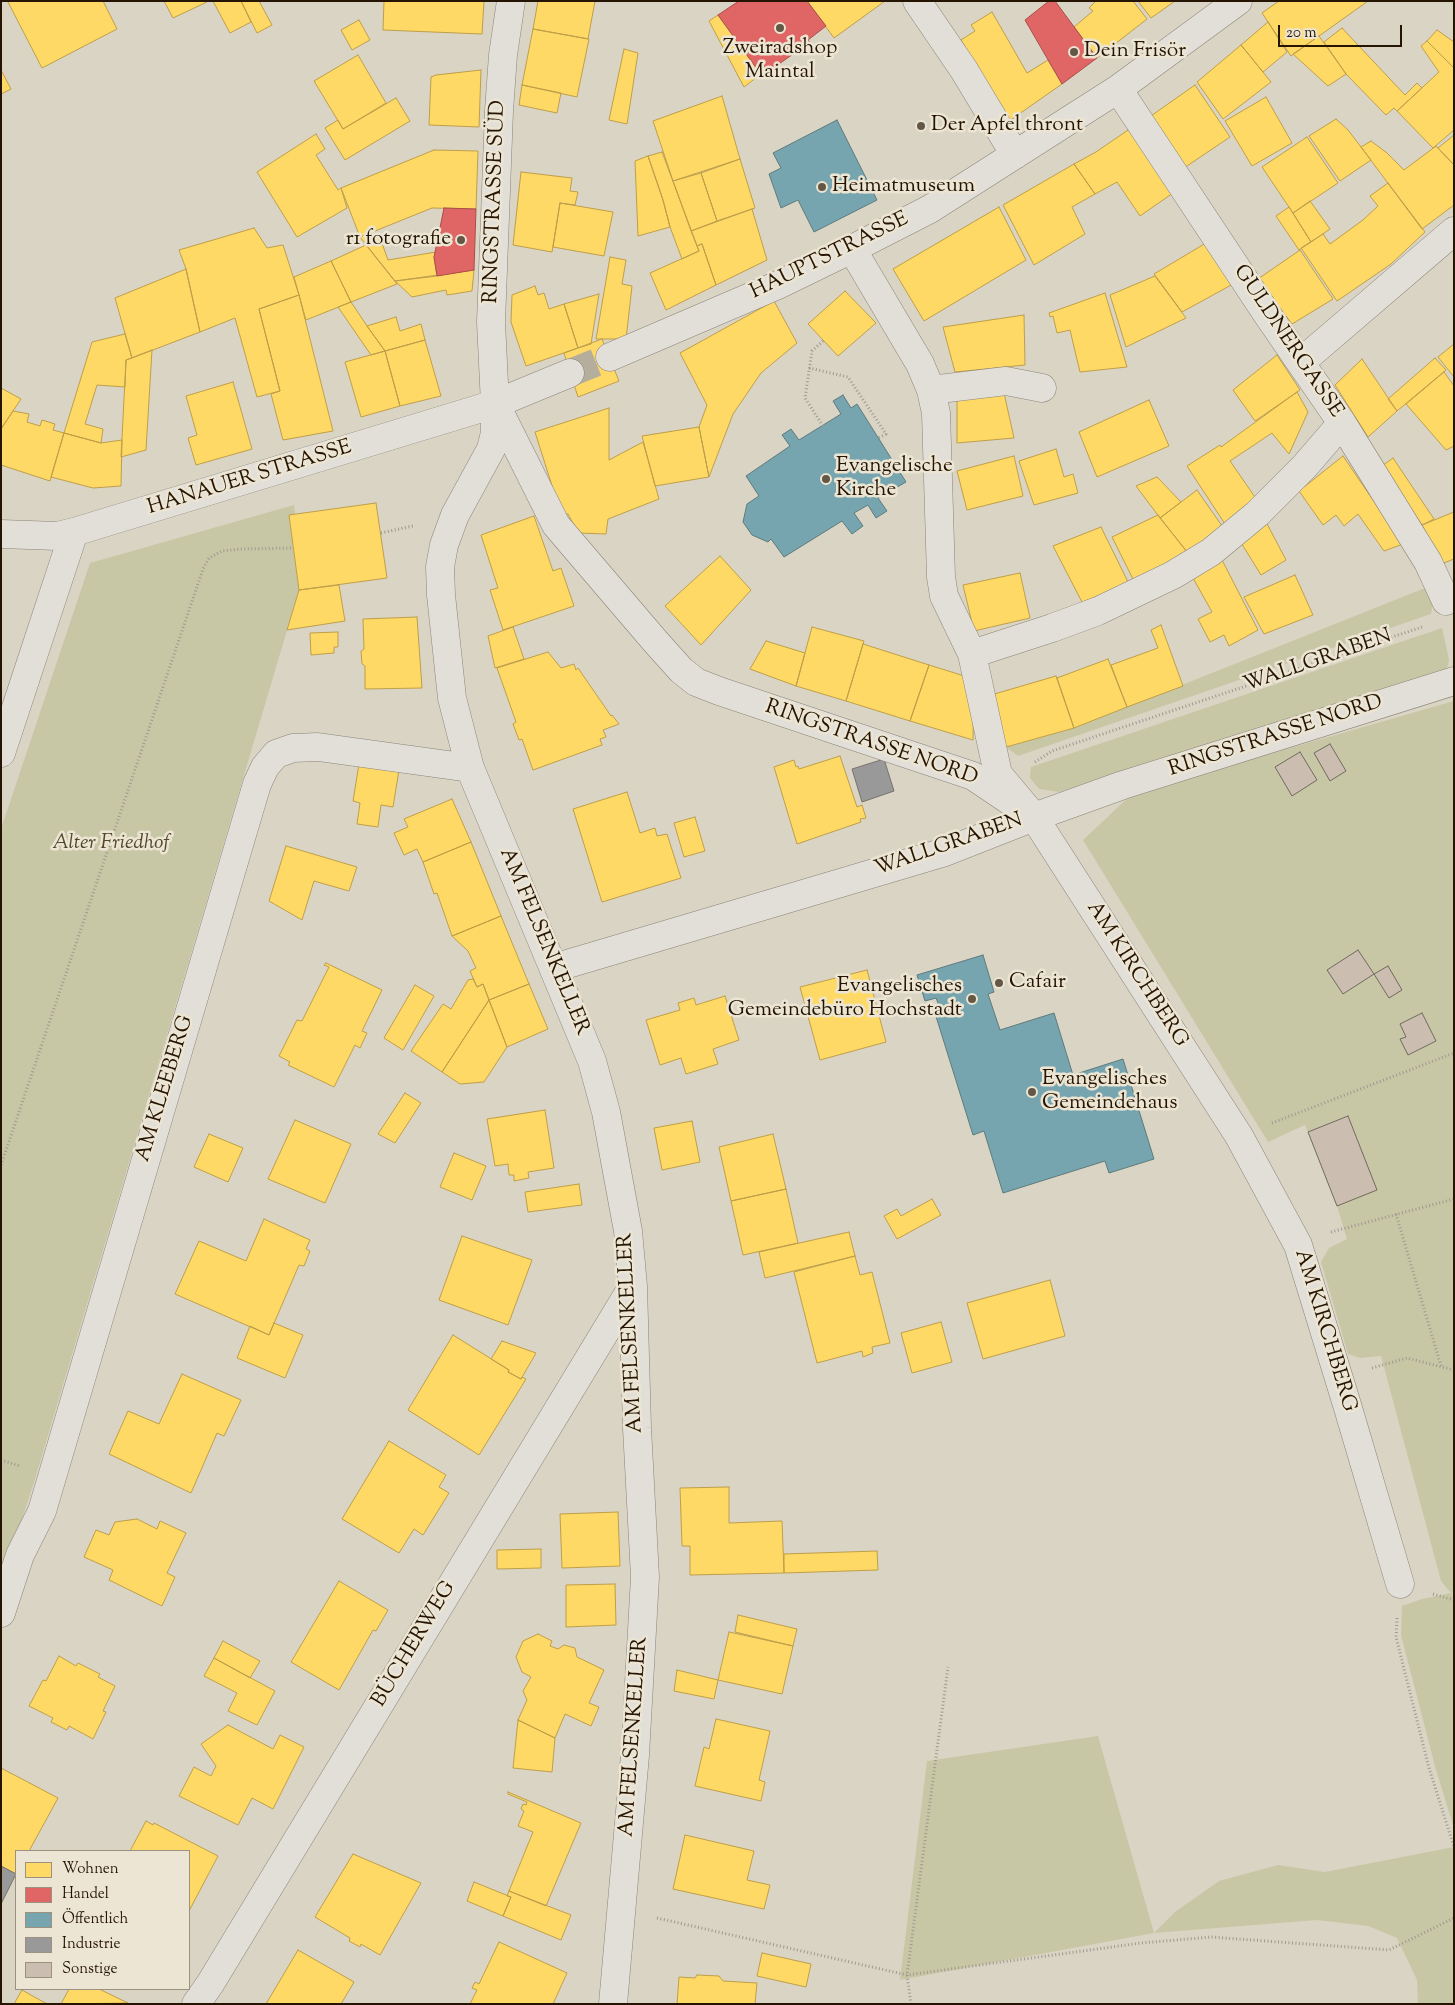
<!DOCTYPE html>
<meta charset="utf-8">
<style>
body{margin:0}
#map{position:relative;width:1455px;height:2005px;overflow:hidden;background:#dad4c4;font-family:"Sorts Mill Goudy",serif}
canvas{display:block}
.frame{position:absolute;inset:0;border:2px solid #251402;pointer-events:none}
.legend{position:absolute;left:15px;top:1850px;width:175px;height:140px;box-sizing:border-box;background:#ece5d3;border:1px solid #9c917f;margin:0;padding:6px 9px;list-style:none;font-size:15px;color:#251402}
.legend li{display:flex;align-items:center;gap:10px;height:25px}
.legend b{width:25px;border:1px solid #9c917f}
.scale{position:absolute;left:1278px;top:25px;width:124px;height:22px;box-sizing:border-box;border:2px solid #251402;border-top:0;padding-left:6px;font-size:15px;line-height:18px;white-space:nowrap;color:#251402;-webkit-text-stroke:4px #ece5d3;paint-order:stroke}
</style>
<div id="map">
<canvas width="1455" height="2005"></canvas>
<div class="frame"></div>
<ul class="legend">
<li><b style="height:14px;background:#ffd966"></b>Wohnen</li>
<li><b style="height:14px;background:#e06666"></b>Handel</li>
<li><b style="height:14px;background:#76a5af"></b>Öffentlich</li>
<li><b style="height:14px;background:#999"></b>Industrie</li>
<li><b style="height:14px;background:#cbbdb0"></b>Sonstige</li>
</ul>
<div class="scale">20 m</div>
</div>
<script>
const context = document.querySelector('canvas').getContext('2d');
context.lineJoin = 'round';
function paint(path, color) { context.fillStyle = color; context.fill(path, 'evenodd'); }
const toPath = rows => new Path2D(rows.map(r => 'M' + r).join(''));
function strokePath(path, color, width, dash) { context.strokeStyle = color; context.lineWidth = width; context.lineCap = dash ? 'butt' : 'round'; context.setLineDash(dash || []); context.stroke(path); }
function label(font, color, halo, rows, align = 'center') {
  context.font = font + ' "Sorts Mill Goudy",serif'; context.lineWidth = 5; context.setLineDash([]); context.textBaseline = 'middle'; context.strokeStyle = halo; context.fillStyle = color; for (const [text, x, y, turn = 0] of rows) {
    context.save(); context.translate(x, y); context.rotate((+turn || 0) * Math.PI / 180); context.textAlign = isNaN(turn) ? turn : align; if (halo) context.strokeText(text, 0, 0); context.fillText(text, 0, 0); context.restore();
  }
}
paint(toPath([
 [294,505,295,514,289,516,299,590,35,1479,1,1584,1,829,90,563],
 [1425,588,1433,603,1431,614,1018,756,1006,747,1074,728],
 [1442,628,1449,659,1447,670,1059,792,1039,789,1030,778,1031,767],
 [1454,701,1454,1592,1452,1593,1454,1604,1454,1828,1436,1770,1401,1635,1402,1606,1422,1599,1451,1593,1441,1581,1381,1356,1360,1358,1348,1354,1321,1262,1329,1248,1347,1239,1337,1206,1305,1125,1268,1142,1083,840,1133,793],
 [1098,1736,1154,1933,1175,1912,1219,1881,1278,1865,1325,1872,1454,1847,1454,2004,1418,2004,1417,1980,1397,1938,1368,1926,1317,1920,1154,1933,900,1980,927,1761]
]), '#c8c7a5');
const homes = toPath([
 [10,1,103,1,117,29,42,68,8,2,10,1],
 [164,1,207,1,207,2,173,18,164,1],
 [213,1,241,1,251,22,230,33,213,1],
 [241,1,259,1,272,25,257,33,241,1],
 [384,1,484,1,482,34,383,30,384,1],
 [538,1,595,1,588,39,533,29,538,1],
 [807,1,885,1,834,38,807,1],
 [1096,1,1133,1,1147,19,1097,58,1074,27,1093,11,1089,8,1096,1],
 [1138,1,1175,1,1151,18,1138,1],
 [1279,1,1368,1,1291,56,1262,13,1279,1],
 [992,12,1027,73,1048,60,1062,84,1009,121,961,40,975,31,971,25,992,12],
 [718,15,761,74,744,87,709,21,718,15],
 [359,20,370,40,352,50,341,30,359,20],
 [1268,22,1287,52,1263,72,1241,45,1268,22],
 [1342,28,1405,95,1417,83,1422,88,1397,111,1394,108,1386,115,1346,74,1324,42,1342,28],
 [533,29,589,39,577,97,522,85,533,29],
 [1437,30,1454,42,1454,68,1427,41,1437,30],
 [1319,36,1346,74,1328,86,1293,54,1319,36],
 [1427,41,1454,68,1454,130,1433,148,1397,111,1439,72,1421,46,1427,41],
 [1241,45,1271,82,1223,119,1197,82,1241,45],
 [624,49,638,53,627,124,609,120,624,49],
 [358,55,386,103,343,129,314,81,358,55],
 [1,70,11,89,1,94,1,70],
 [481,70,479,127,429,125,431,77,436,75,481,70],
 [522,85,561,93,557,113,519,105,522,85],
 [1195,85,1230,137,1181,170,1148,118,1195,85],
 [722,96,740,159,673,181,653,121,722,96],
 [1266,97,1292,143,1252,166,1225,121,1266,97],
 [396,98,410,121,345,160,325,128,338,120,343,129,396,98],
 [1336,119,1348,130,1371,160,1340,181,1309,136,1336,119],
 [1131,128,1173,193,1140,216,1117,182,1095,194,1074,164,1096,152,1131,128],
 [316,134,325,149,316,155,338,190,341,188,347,208,297,237,257,172,316,134],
 [1454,135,1454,165,1438,148,1454,135],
 [1307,137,1338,183,1293,213,1262,167,1307,137],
 [1371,141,1387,153,1404,170,1436,146,1454,165,1454,205,1422,229,1361,147,1371,141],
 [434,150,478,151,476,209,432,208,360,237,341,188,434,150],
 [662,152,699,251,682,259,670,227,663,200,648,156,662,152],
 [648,156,663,200,670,227,638,236,635,161,648,156],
 [740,159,755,208,717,221,701,173,740,159],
 [1074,164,1095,194,1072,207,1085,234,1034,265,1003,205,1074,164],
 [521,172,572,178,570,191,578,192,575,205,560,203,552,252,513,245,521,172],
 [701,173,717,221,691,231,673,181,701,173],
 [1388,183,1425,232,1391,264,1337,301,1301,248,1323,234,1330,244,1363,220,1378,206,1370,196,1388,183],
 [1310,201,1330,229,1311,242,1293,213,1310,201],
 [560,203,613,212,604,256,553,247,560,203],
 [999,207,1026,260,924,321,893,269,999,207],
 [1289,207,1311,242,1299,250,1276,216,1289,207],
 [752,209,767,260,716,285,702,244,697,246,691,231,752,209],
 [254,228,267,248,283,245,299,295,259,309,280,391,257,397,235,318,200,332,186,269,179,250,254,228],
 [371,232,374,238,379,235,388,260,436,252,434,257,437,276,395,281,360,237,371,232],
 [1206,243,1233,284,1182,312,1154,274,1206,243],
 [702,244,716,285,666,310,650,273,699,251,697,246,702,244],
 [366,245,397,284,351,302,331,261,366,245],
 [1300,250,1333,299,1292,324,1258,279,1300,250],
 [610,257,626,260,622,284,632,286,626,339,596,339,610,257],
 [331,261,351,302,306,320,294,277,331,261],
 [186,269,200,332,132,358,115,298,186,269],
 [474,270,472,291,447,295,446,290,412,297,395,281,474,270],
 [1155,276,1186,318,1126,347,1110,295,1155,276],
 [535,286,538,295,544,293,549,309,564,304,578,348,526,366,511,322,512,295,535,286],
 [845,291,876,323,838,356,808,324,845,291],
 [1105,293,1127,367,1080,372,1070,330,1057,333,1053,316,1050,317,1049,313,1105,293],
 [599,294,591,344,578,348,564,304,599,294],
 [299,295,333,431,283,440,271,394,280,391,259,309,299,295],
 [774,301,797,343,761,373,733,414,709,477,699,427,707,405,680,353,774,301],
 [351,302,367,326,385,351,371,355,338,307,351,302],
 [1024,315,1025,365,955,372,943,327,1024,315],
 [396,317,400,331,421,324,425,340,385,351,367,326,396,317],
 [125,334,132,358,126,360,125,387,97,385,85,424,103,429,101,443,64,433,92,342,125,334],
 [602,339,619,381,578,397,564,353,602,339],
 [425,340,441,396,400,406,385,351,425,340],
 [1454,344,1454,377,1438,357,1454,344],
 [152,350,146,450,121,457,126,360,152,350],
 [385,351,400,406,361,417,345,362,385,351],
 [1277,355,1300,390,1255,421,1233,390,1277,355],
 [1435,358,1446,370,1397,411,1388,399,1435,358],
 [1362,359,1397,411,1368,437,1335,385,1362,359],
 [1444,372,1454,386,1454,446,1446,450,1406,404,1444,372],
 [233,382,252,449,196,465,188,438,197,435,186,396,233,382],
 [1,388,21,399,1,429,1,388],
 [1297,392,1308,412,1289,454,1272,433,1230,461,1257,500,1225,524,1187,466,1220,445,1221,447,1297,392],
 [1004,393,1014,438,957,443,957,397,1004,393],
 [1149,400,1169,446,1097,477,1079,432,1149,400],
 [609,408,609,460,643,442,659,499,608,519,606,534,578,533,568,514,561,514,535,432,609,408],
 [13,411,29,414,27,422,40,426,42,420,55,424,53,430,64,433,50,481,1,465,1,429,13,411],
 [699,427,709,477,655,486,642,436,699,427],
 [64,433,101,443,122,440,121,486,93,488,51,477,64,433],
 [1056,449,1064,477,1073,474,1078,493,1034,505,1019,461,1056,449],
 [1014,456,1023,496,967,510,957,471,1014,456],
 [1343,456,1403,544,1384,551,1358,514,1344,526,1336,515,1323,525,1299,491,1343,456],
 [1393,458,1434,519,1422,525,1382,466,1393,458],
 [1157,477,1181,502,1160,518,1136,486,1157,477],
 [1197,490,1222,526,1188,553,1160,518,1197,490],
 [376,503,387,578,299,590,289,515,376,503],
 [1454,512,1454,559,1441,564,1422,525,1454,512],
 [1158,515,1187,552,1134,581,1112,537,1158,515],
 [534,516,553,571,561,568,574,606,503,630,490,590,498,588,481,535,534,516],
 [1265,520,1286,560,1261,575,1240,541,1265,520],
 [1101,527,1129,584,1082,602,1053,546,1101,527],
 [720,556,751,590,701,645,665,606,720,556],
 [1222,560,1258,630,1229,646,1224,635,1210,642,1198,619,1212,612,1193,578,1222,560],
 [1020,573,1030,618,974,631,963,585,1020,573],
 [1295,575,1313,615,1264,634,1244,597,1295,575],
 [339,585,345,621,287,630,299,590,339,585],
 [417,617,422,688,365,689,365,666,362,664,361,651,364,649,363,619,417,617],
 [1161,625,1183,686,1127,707,1111,665,1158,648,1151,630,1161,625],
 [513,627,524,659,495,668,488,636,513,627],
 [812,627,864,641,846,701,796,686,812,627],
 [338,632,338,647,334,647,334,653,311,655,310,633,338,632],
 [766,641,805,653,796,686,750,669,766,641],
 [863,644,929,665,910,721,846,701,863,644],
 [548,652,561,668,574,664,576,670,578,668,611,716,612,715,619,724,603,730,606,737,600,739,602,745,533,770,522,739,519,740,513,724,516,722,497,668,548,652],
 [1108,659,1127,707,1074,728,1057,678,1108,659],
 [929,665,974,679,973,740,910,721,929,665],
 [1056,676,1074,728,1006,747,991,695,1056,676],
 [840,756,857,807,862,805,866,818,860,819,861,822,797,844,774,767,794,760,796,767,798,766,799,769,840,756],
 [359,764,399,770,393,807,381,805,378,827,357,824,360,803,353,801,359,764],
 [627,792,640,833,655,828,657,836,667,834,681,878,602,902,573,809,627,792],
 [452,799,471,842,423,862,417,849,404,855,394,833,408,827,404,819,452,799],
 [695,817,705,851,684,857,674,823,695,817],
 [471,842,501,916,452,936,437,893,434,894,423,862,471,842],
 [286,846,357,867,349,891,314,881,302,920,269,901,286,846],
 [501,916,529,984,489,1000,483,984,477,987,470,971,476,968,468,951,452,936,501,916],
 [326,963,382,990,362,1031,367,1033,360,1048,355,1045,334,1087,288,1065,290,1062,279,1056,297,1020,302,1021,329,967,324,965,326,963],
 [867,970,886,1042,820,1060,800,987,867,970],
 [473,979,477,987,483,984,489,1000,442,1072,411,1051,443,1004,451,1009,468,980,473,979],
 [529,984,548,1029,507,1047,489,1000,529,984],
 [415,985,434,996,403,1050,384,1038,415,985],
 [725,996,739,1040,713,1049,718,1064,686,1074,681,1058,660,1065,646,1020,680,1010,678,1003,694,998,696,1005,725,996],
 [489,1000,507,1047,484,1082,460,1084,442,1072,489,1000],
 [405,1093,421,1103,395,1143,378,1134,405,1093],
 [545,1110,554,1168,528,1172,529,1178,514,1181,514,1175,509,1175,508,1164,495,1166,487,1119,545,1110],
 [295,1120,351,1144,325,1203,268,1179,295,1120],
 [692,1121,700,1162,662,1170,654,1128,692,1121],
 [209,1134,243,1148,228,1182,194,1167,209,1134],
 [773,1134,786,1189,731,1201,719,1147,773,1134],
 [454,1153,486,1166,472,1200,440,1187,454,1153],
 [579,1184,582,1205,528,1212,525,1192,579,1184],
 [786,1189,798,1243,743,1255,731,1201,786,1189],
 [932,1199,941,1215,897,1239,884,1216,897,1209,901,1216,932,1199],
 [264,1219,310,1240,306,1249,310,1251,304,1266,299,1265,269,1335,175,1294,199,1241,246,1261,264,1219],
 [849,1232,855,1256,765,1278,759,1252,849,1232],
 [462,1236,532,1260,508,1325,439,1300,462,1236],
 [855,1256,860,1275,872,1272,890,1343,872,1347,873,1353,863,1357,862,1351,817,1363,794,1272,855,1256],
 [1050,1280,1065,1336,983,1359,967,1303,1050,1280],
 [941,1322,952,1362,912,1373,901,1333,941,1322],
 [274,1323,303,1335,285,1378,237,1358,250,1326,269,1335,274,1323],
 [453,1335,509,1370,508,1372,521,1379,522,1377,526,1379,479,1455,408,1410,453,1335],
 [502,1341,536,1353,521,1379,508,1372,509,1370,491,1359,502,1341],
 [182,1374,241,1400,224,1436,217,1433,191,1493,109,1454,128,1411,159,1424,182,1374],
 [389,1441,446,1475,439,1487,449,1493,423,1535,414,1529,399,1553,342,1519,389,1441],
 [729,1487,729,1523,782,1521,784,1573,690,1575,690,1546,682,1546,680,1488,729,1487],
 [618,1512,620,1566,562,1568,560,1514,618,1512],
 [137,1519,157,1529,160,1521,186,1533,167,1573,175,1577,162,1606,109,1580,113,1570,84,1557,96,1530,109,1535,115,1522,137,1519],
 [541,1549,541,1568,497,1569,497,1550,541,1549],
 [877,1551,878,1570,784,1573,784,1554,877,1551],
 [339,1581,388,1610,376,1631,373,1630,339,1690,291,1662,339,1581],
 [615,1584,616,1625,566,1627,566,1585,615,1584],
 [738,1615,797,1629,793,1646,735,1632,738,1615],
 [729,1632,793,1646,782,1694,718,1680,729,1632],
 [538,1634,552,1641,550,1646,558,1649,564,1645,575,1648,577,1657,604,1670,589,1703,599,1707,591,1726,565,1714,555,1738,518,1720,527,1700,523,1691,531,1677,522,1672,516,1657,523,1641,538,1634],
 [223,1641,260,1661,250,1678,214,1658,223,1641],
 [59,1656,76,1666,78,1663,100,1674,98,1677,115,1686,103,1711,106,1712,93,1739,69,1726,67,1730,51,1722,53,1718,29,1706,43,1680,46,1681,59,1656],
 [214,1658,275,1691,257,1725,228,1711,237,1693,204,1676,214,1658],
 [677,1670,718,1680,714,1699,674,1691,677,1670],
 [716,1719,770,1731,759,1780,765,1782,761,1801,695,1786,704,1747,709,1749,716,1719],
 [518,1720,555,1738,552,1772,513,1768,518,1720],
 [228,1725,273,1749,280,1735,304,1747,273,1809,252,1798,238,1825,179,1796,194,1767,211,1776,216,1766,201,1744,228,1725],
 [1,1768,58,1798,29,1851,16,1851,16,1874,1,1866,1,1768],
 [508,1792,581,1823,546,1906,509,1891,533,1832,518,1826,524,1811,521,1809,523,1804,526,1805,527,1802,508,1794,508,1792],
 [146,1821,153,1825,154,1823,218,1856,189,1911,189,1851,130,1851,146,1821],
 [685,1835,754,1851,747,1880,770,1885,764,1909,673,1889,685,1835],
 [353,1854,421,1883,380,1955,361,1944,360,1947,349,1941,350,1938,315,1917,353,1854],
 [474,1882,511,1897,503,1916,467,1901,474,1882],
 [509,1891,571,1915,561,1940,503,1916,511,1897,507,1896,509,1891],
 [499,1942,567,1973,553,2004,470,2004,477,1990,472,1988,475,1982,479,1984,499,1942],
 [298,1950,354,1982,341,2004,266,2004,298,1950],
 [762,1953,811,1964,806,1987,757,1976,762,1953],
 [697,1975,719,1976,723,1981,757,1983,755,2004,672,2004,677,2004,679,1977,695,1978,697,1975],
 [69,1989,99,1989,128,2003,61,2004,69,1989],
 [22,1990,47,2004,14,2004,22,1990]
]);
paint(homes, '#ffd966');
strokePath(homes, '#be9e48', 1);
const shops = toPath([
 [739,1,807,1,826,26,808,40,810,42,762,76,718,15,739,1],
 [1049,1,1055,1,1097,58,1062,84,1025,20,1049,1],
 [444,208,476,209,474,270,437,276,434,257,444,208]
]);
paint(shops, '#e06666');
strokePath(shops, '#a84d48', 1);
const public = toPath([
 [837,120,877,200,814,232,798,200,781,208,769,174,781,168,773,153,837,120],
 [843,395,851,408,857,404,906,482,878,498,887,511,876,518,868,505,854,513,863,526,852,534,842,521,784,557,771,539,768,542,752,535,743,522,747,504,759,496,746,476,790,446,782,435,791,429,799,440,841,414,833,401,843,395],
 [983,955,994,992,988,994,1000,1030,1054,1013,1073,1075,1123,1059,1154,1159,1109,1173,1105,1161,1003,1193,984,1131,973,1135,934,1010,940,1008,936,998,925,1001,917,975,983,955]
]);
paint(public, '#76a5af');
strokePath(public, '#5e7a7b', 1);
const industry = toPath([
 [884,759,894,791,862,802,852,769,884,759],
 [1,1866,16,1874,1,1904,1,1866]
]);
paint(industry, '#999');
strokePath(industry, '#76716c', 1);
const building = toPath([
 [1330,744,1346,771,1330,781,1314,753,1330,744],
 [1300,752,1317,780,1292,796,1275,767,1300,752],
 [1358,950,1374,974,1343,994,1327,970,1358,950],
 [1388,966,1402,990,1389,998,1374,974,1388,966],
 [1422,1013,1436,1041,1408,1055,1400,1039,1406,1037,1400,1024,1422,1013],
 [1348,1116,1377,1190,1337,1206,1308,1132,1348,1116]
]);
paint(building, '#cbbdb0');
strokePath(building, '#706a5f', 1);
strokePath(toPath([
 [570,373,610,357]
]), '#b6ae9d', 28, [28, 14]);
const minor = toPath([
 [511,1,503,55,499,111,491,322,495,404,495,433,491,449,455,515,444,545,440,567,441,595,452,698,470,768,592,1061,606,1112,628,1231,633,1286,637,1428,645,1577,635,1755,613,2004],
 [917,1,964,70,1015,155],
 [1118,89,1267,314,1342,423,1428,562,1446,601],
 [852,249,920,364,931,390,936,413,941,577,944,596,972,654,998,774,1034,817,1239,1136,1298,1245,1348,1408,1400,1584],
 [610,357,778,285,852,249,930,209,1118,89,1238,1],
 [1301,362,1454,231],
 [931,390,1006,381,1042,388],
 [496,405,556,525,655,641,681,670,696,682,719,691,973,776,1010,801],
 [1,534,57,536,74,532,495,404,570,373],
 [972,654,1052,628,1098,611,1173,575,1211,552,1257,514,1304,467,1342,423],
 [1,753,74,532],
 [554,968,945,852,1034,817,1123,785,1454,681],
 [1,1613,20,1555,42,1511,257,784,265,767,276,754,293,748,318,747,470,768],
 [196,2004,210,1984,633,1286]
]);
strokePath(minor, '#8a8479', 29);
strokePath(toPath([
 [823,341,812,351,805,398,823,426],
 [809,368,848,377,886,434,878,438],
 [381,533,413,526],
 [1035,762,1052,751,1422,627],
 [1272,1123,1454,1053],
 [1,1165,203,569,209,558,222,551,241,549,293,548],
 [1396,1214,1441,1366],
 [1331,1232,1454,1199],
 [1372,1368,1407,1358,1454,1370],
 [1,1460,20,1466],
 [1433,1594,1454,1600],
 [1397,1618,1396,1637,1429,1768,1454,1847],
 [657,1918,907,1975,1141,1943,1211,1937,1389,1950,1454,1918],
 [911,2004,907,1975,948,1667]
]), '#9e9991', 3, [1, 2.5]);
strokePath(minor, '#e2dfd8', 28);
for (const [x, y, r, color] of [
 [780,28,5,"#645746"],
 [1074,52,5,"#645746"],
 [921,126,5,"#645746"],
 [822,187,5,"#645746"],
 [461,240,5,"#645746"],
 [826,479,5,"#645746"],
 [999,983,5,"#645746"],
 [972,999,5,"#645746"],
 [1032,1092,5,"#645746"]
]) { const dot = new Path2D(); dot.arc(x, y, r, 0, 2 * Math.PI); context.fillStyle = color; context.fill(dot); strokePath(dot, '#ece5d3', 2); }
label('21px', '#251402', '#ece5d3', [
 ["Zweiradshop",780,49,"center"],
 ["Maintal",780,73,"center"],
 ["Dein Frisör",1084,52],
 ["Der Apfel thront",931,126],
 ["Heimatmuseum",832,187],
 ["r1 fotografie",451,240,"right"],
 ["Evangelische",836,467],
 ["Kirche",836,491],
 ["Cafair",1009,983],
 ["Evangelisches",962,987,"right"],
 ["Gemeindebüro Hochstadt",962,1011,"right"],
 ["Evangelisches",1042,1080],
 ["Gemeindehaus",1042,1104]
], 'left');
label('21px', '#251402', '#ece5d3', [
 ["RINGSTRASSE SÜD",496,202,-88],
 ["HAUPTSTRASSE",830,257,-26],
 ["GULDNERGASSE",1287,342,56],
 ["HANAUER STRASSE",250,479,-17],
 ["WALLGRABEN",1318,662,-19],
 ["RINGSTRASSE NORD",1276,737,-18],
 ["RINGSTRASSE NORD",871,744,19],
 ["WALLGRABEN",949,846,-19],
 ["AM FELSENKELLER",543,942,67],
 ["AM KIRCHBERG",1136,975,57],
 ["AM KLEEBERG",166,1089,-73],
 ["AM KIRCHBERG",1324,1331,73],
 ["AM FELSENKELLER",632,1333,-93],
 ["BÜCHERWEG",415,1645,-59],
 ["AM FELSENKELLER",635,1737,-86]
]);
label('italic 21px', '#51472b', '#ece5d3', [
 ["Alter Friedhof",111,844]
]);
</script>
